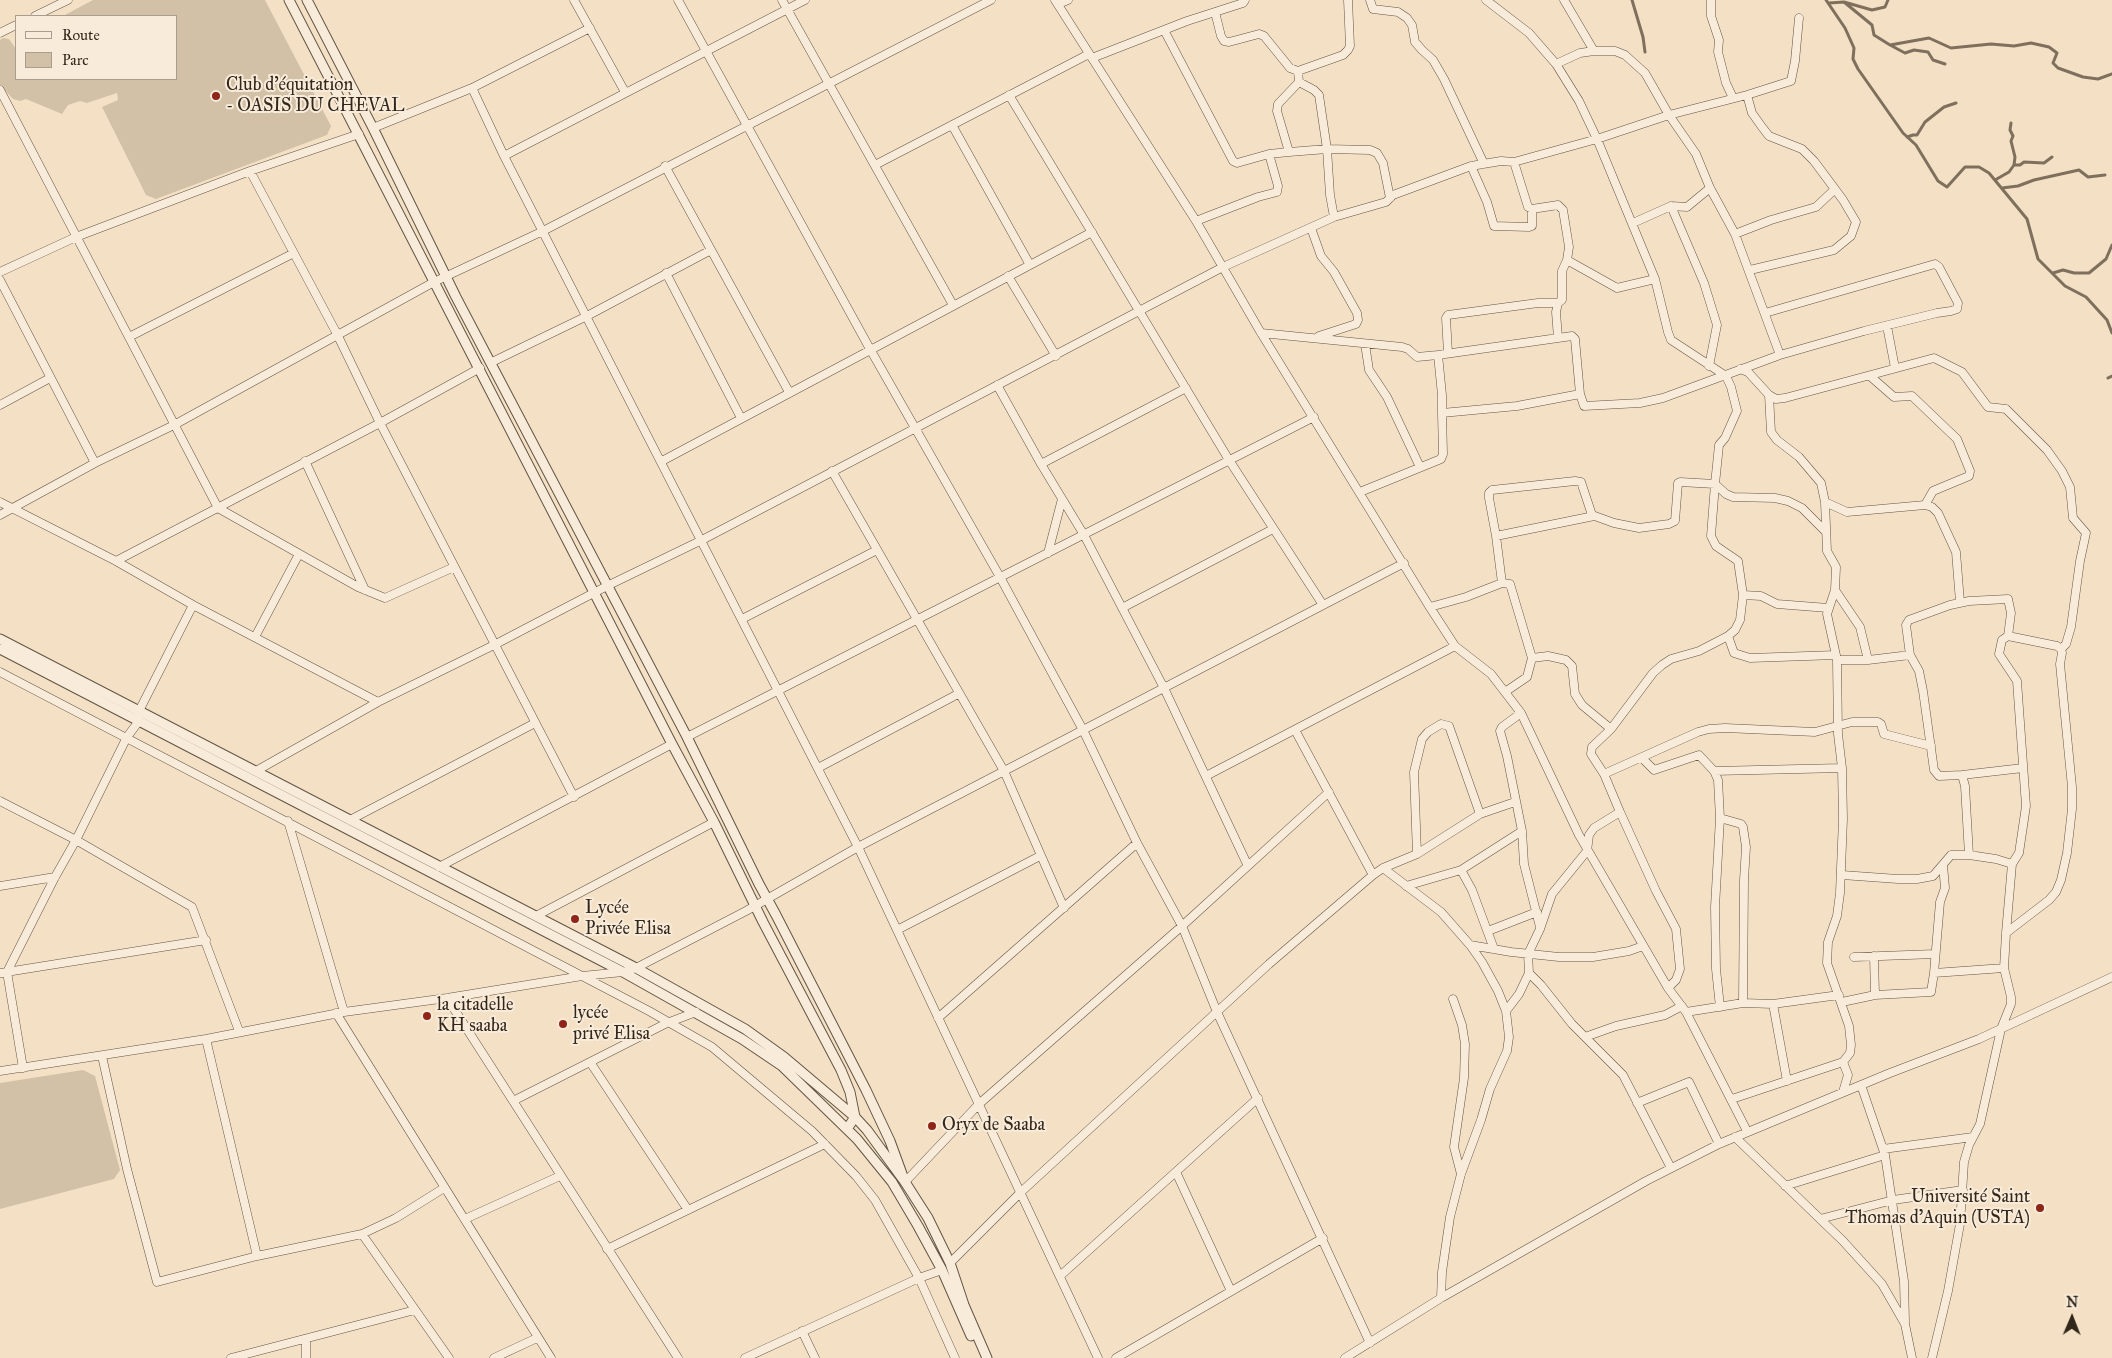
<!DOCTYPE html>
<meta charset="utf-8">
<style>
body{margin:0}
#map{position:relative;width:2112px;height:1358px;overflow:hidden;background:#f4e0c4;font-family:"IM FELL Great Primer",serif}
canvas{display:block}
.legend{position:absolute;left:15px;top:15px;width:162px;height:65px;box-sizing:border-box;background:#f8ebd9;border:1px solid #a99d8d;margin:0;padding:6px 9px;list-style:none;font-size:15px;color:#32271b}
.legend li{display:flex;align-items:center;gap:10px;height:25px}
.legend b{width:25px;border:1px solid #a99d8d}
.north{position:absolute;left:2047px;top:1293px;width:50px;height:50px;-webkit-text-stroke:4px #f8ebd9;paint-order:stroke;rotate:1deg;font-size:14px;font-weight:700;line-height:20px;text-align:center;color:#32271b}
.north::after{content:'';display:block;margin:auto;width:18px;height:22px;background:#32271b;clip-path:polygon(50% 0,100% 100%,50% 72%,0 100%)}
</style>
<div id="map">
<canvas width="2112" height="1358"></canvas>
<ul class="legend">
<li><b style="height:6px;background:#f8ebd9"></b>Route</li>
<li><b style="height:14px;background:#d3c1a7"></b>Parc</li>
</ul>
<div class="north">N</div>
</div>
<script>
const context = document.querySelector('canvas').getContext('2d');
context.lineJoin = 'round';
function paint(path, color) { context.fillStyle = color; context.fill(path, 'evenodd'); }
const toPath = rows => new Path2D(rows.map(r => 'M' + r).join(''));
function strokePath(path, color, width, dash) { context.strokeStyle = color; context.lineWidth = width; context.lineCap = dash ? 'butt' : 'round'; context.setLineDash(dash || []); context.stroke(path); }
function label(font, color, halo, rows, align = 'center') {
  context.font = font + ' "IM FELL Great Primer",serif'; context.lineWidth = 4; context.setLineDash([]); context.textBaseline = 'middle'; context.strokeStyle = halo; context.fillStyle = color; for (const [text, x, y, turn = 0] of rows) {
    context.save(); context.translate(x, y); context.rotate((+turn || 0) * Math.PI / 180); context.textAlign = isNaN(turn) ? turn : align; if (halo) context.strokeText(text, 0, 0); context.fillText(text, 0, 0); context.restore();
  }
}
paint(toPath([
 [93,0,265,0,331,126,327,135,156,199,146,195,102,107,118,100,117,93,87,103,80,101,68,105,62,114,26,99,20,101,13,99,0,85,0,40,3,38,9,39,16,49,16,79,176,79,176,16,63,16],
 [83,1070,95,1076,120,1170,114,1179,0,1209,0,1083]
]), '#d3c1a7');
strokePath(toPath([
 [1632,0,1643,37,1645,52],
 [1826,0,1845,28,1854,48,1853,59,1858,69,1903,133,1916,145,1938,181,1947,187,1965,167,1979,167,1989,173,2027,219,2038,259,2065,286,2086,297,2107,320,2112,333],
 [1844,2,1872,25,1874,35,1890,45,1905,53,1914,50,1928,52,1933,60,1945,64],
 [1829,3,1844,2,1872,10,1885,7,1888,0],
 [1890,45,1929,38,1951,48,1991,44,2014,46,2031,43,2049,47,2057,53,2053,63,2058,68,2083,77,2098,79,2112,74],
 [1907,137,1913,135,1917,135,1925,122,1944,107,1956,103],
 [2014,165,2020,165,2024,162,2044,163,2052,157],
 [1995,180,2009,172,2014,165,2015,157,2011,141,2013,136,2010,130,2011,123],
 [2002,188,2018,186,2034,180,2079,170,2088,177,2105,175],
 [2053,273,2063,270,2074,273,2089,273,2106,259,2112,245],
 [2108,378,2112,376]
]), '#7f705e', 3);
const minor = toPath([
 [574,0,625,92],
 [678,0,870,349,1000,577,1083,730,1137,843,1182,926,1217,1012,1370,1343],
 [782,0,953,305],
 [1055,0,1196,221,1261,333,1429,606,1455,646,1491,674,1521,713,1579,835,1668,988,1686,1012,1747,1131],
 [1370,0,1373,9,1398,12,1407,18,1412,25,1415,42,1422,50,1433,60,1444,79,1484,164],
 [1486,0,1529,33,1556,64,1579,101,1597,139,1655,279,1668,332,1671,340,1726,376,1731,387,1737,411,1725,438,1719,445,1715,484,1726,494,1733,497,1775,498,1788,501,1802,508,1826,532],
 [1564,0,1594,51],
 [1711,0,1711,16,1719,40,1718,52,1726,83,1733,98],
 [1058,4,1068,0],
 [1215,12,1243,3,1245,0],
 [35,16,68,0],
 [1164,30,1233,161,1237,163,1269,154,1289,152,1327,149,1370,150,1377,153,1383,163,1390,198],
 [0,33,16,25],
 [1092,58,1187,21,1215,12,1221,36,1224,41,1229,42,1259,34,1264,36,1290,68,1298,71,1343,55,1348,50,1350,46,1348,0],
 [1556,64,1580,53,1594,51,1615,51,1625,55,1645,73,1669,115,1696,154,1710,188,1735,234,1780,355],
 [1298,71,1299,82,1314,90,1319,95,1327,149,1330,195,1334,217],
 [472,88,504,156,858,847,1098,1358],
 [0,90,218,508,358,587,385,598,454,567],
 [1009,95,1229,460,1323,605],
 [1747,95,1752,113,1762,127,1769,136,1802,149,1814,161,1843,200,1856,222,1851,236,1834,250,1750,270],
 [952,125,1030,265],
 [373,128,472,88,590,28],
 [1289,152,1277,111,1278,104,1299,82],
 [504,156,805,0],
 [1514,162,1528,207,1532,209,1558,205,1563,210,1569,247,1567,260,1562,271,1562,300,1558,303,1556,312,1558,338],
 [875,165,1089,54],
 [665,166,789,392],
 [1471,166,1487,202,1494,226,1529,227,1532,226,1532,209],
 [250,171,337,334,380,423,574,797],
 [1196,221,1258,197,1277,192,1278,186,1269,154],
 [1633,223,1671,206],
 [1311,228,1321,256,1334,272,1357,313,1358,320,1356,324,1319,336],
 [1735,234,1771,220,1816,207,1835,189],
 [1567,260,1617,288,1655,279],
 [0,272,76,237,250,171,359,134],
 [666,273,741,418],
 [1008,276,1056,356],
 [0,280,95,463],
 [1887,326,1895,368],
 [1261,333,1402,347,1408,349,1417,357,1438,355,1442,395,1442,413,1517,406,1580,394,1584,406,1640,403,1663,398,1780,355,1864,331,1937,313,1951,311,1957,309,1958,303,1939,267,1935,264,1765,313],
 [129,337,292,254],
 [1365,344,1369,370,1387,397,1420,467],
 [1448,353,1446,318,1448,315,1538,303,1558,303],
 [1438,355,1572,336,1575,339,1580,394],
 [492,362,587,316,711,250],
 [1709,366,1717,325,1704,283,1671,206,1687,207,1710,188],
 [1740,369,1748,372,1769,395,1771,432,1777,440,1799,457,1821,483,1825,502,1827,551,1836,567,1835,590,1827,614,1837,660,1838,734,1842,768,1843,819,1840,893,1837,916,1828,942,1827,963,1849,1026,1851,1045,1850,1053,1843,1062,1848,1075,1843,1092],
 [1870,376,1894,397,1912,396,1957,439,1970,471,1969,476,1933,491,1925,505],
 [997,385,1041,464,1084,535,1164,688,1247,864],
 [1769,395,1776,399,1785,398,1934,358,1962,372,1988,407,2006,409,2047,450,2062,471,2070,487,2073,518,2086,533,2080,561,2071,627,2066,644,2061,649],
 [0,405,50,378],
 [305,461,365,590],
 [662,461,1092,232],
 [1041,464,1186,388],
 [832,471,1004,771,1064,908],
 [1360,492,1441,459,1443,454,1442,413],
 [0,502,116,561,193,605,378,702],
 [1825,502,1847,512,1925,505,1932,507,1938,513,1956,552,1960,602],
 [0,515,95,463,174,425,434,282,543,231,991,0],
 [1496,536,1594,516],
 [1048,553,1062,499],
 [116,561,380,423,480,368],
 [1502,583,1496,536,1489,498,1489,493,1492,490,1575,481,1581,482,1592,515,1614,523,1639,528,1669,524,1675,521,1678,483,1680,482,1715,484,1711,536,1716,546,1738,561,1743,595,1740,620,1735,630,1728,636,1699,651,1671,659,1662,665,1653,673,1611,729,1592,747,1591,754,1604,774,1620,812,1594,828,1589,835,1587,851,1552,894,1540,929,1528,954,1529,973,1519,994,1506,1011],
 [1835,590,1860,627,1868,660],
 [1743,595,1761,596,1777,604,1828,608],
 [1430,607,1466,597,1502,583,1510,584,1532,658,1527,677,1505,692],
 [1122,608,1273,529],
 [742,619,877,550],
 [1728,636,1734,653,1750,658,1836,655],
 [255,637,299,554],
 [1532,658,1548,656,1566,660,1572,666,1575,694,1582,705,1611,729],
 [1837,660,1868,660,1910,655],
 [0,672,649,1011,712,1047,812,1131,856,1176,875,1200,919,1278,955,1358],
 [1521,713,1502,727,1500,731,1507,756,1522,831,1524,864,1540,927],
 [1295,730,1373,875],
 [687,737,1314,417],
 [1642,758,1654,770,1699,755,1714,771,1718,780,1720,818,1715,907,1716,969,1720,1007],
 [818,768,958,694],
 [256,771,378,702,494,645,607,586,702,540,1223,267,1334,217,1386,202,1393,195,1471,166,1501,161,1514,162,1597,139,1669,115,1747,95,1791,81,1795,61,1799,18],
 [1714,771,1842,768],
 [1604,774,1698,732,1709,729,1725,728,1815,732,1852,722,1878,722,1881,724,1884,734,1931,746],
 [1962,775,2023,768],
 [1206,776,1455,646],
 [0,801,76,840,192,907,239,1031],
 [1620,812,1656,891,1676,929,1680,969,1676,980,1668,988],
 [1720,818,1741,824,1743,827,1746,847,1744,880,1743,1003],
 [350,820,535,723],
 [288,821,344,1012],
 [1417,854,1414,772,1422,739,1428,732,1441,724,1449,726,1480,814],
 [1943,865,1945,888,1940,902,1934,973,2004,968],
 [439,867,672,744],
 [1383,868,1441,912,1470,945,1511,952,1559,957,1593,957,1629,951,1643,946],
 [1461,870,1472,890,1494,949],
 [1842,875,1898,879,1917,879,1933,876,1951,855,1969,855],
 [0,886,55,877],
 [1406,886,1461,870,1522,831],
 [536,916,714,822],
 [897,930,1040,856],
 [1488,931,1537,912],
 [2006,933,2049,900,2056,892,2061,880,2067,853,2072,809,2072,787,2060,664,2062,653,2061,649,2057,646,2008,636,2011,613,2008,599,1969,601,1950,605,1909,620,1906,625,1910,655,1919,671,1923,691,1934,770,1939,776,1962,775,1965,786,1969,855,1996,859,2012,864],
 [1854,957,1935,954],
 [0,973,206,940],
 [1529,973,1541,985,1572,1024,1623,1075,1671,1168],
 [1875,995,1931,992,1934,973],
 [447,998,678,1358],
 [1453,999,1462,1025,1465,1044,1464,1078,1454,1147,1461,1174],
 [1842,1002,1875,995,1874,956],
 [1773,1004,1787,1081],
 [1686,1012,1743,1003,1773,1004,1839,995],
 [336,1013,551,1358],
 [938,1018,1137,843],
 [1585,1037,1616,1026,1665,1015,1682,1006],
 [206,1039,257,1256],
 [102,1056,127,1169,157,1282,257,1256,362,1234,396,1218,444,1188],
 [590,1062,688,1210],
 [23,1068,7,972,55,877,76,840,127,737,139,721,139,711,193,605],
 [0,1071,206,1039,344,1012,447,998,582,976,623,972,636,968,746,911,858,847,1404,563],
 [1861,1085,1885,1155,1904,1281,1905,1322],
 [1732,1099,1843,1062],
 [513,1101,667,1023,696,1012],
 [1637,1103,1689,1082,1719,1144],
 [1735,1137,1843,1241,1882,1284,1905,1324,1912,1358],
 [1883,1149,1973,1137],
 [1176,1172,1231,1291],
 [905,1182,979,1104,1182,926,1329,792],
 [1785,1186,1885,1155],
 [465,1219,560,1176],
 [1820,1219,1893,1200,1963,1190],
 [362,1234,449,1358],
 [607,1249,825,1144],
 [950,1263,1021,1192,1269,964,1373,875,1383,868,1417,854,1480,814,1515,802],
 [1060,1276,1258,1098],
 [1441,1298,1442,1272,1450,1217,1461,1174,1481,1120,1490,1089,1507,1051,1509,1037,1506,1011,1498,991,1482,962,1470,945],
 [802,1331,815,1358],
 [306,1339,306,1358],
 [231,1358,415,1310],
 [494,1358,537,1338],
 [745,1358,919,1278,942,1270],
 [1116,1358,1323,1238],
 [1345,1358,1441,1298,1646,1181,1719,1144,1890,1073,1979,1039,2112,977],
 [1932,1358,1948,1291,1960,1224,1964,1162,1969,1145,1980,1124,2001,1029,2011,1004,2011,997,2004,968,2006,933,2012,864,2019,853,2026,806,2017,681,1999,654,2002,640,2008,636]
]);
const tertiary = toPath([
 [289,0,672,744,714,822,763,922,841,1070,850,1092,855,1117,847,1129],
 [307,0,373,128,456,297,687,737,759,884,776,915,866,1090,890,1141,905,1182],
 [0,639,636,968,745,1029,784,1057,855,1117,867,1130,905,1182,928,1218,950,1263,964,1305,987,1358],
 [0,649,623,972,742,1039,782,1066,857,1139,892,1182,918,1226,942,1270,971,1336]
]);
strokePath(minor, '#625545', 9);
strokePath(tertiary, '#625545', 11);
strokePath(minor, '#f8ebd9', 8);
strokePath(tertiary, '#f8ebd9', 9);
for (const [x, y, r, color] of [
 [216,96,5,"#8f2418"],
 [575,919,5,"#8f2418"],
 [427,1016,5,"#8f2418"],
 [563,1024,5,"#8f2418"],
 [932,1126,5,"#8f2418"],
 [2040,1208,5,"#8f2418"]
]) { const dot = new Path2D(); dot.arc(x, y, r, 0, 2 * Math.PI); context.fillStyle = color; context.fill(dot); strokePath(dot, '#f8ebd9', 2); }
label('18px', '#32271b', '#f8ebd9', [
 ["Club d'équitation",226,86],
 ["- OASIS DU CHEVAL",226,107],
 ["Lycée",585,909],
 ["Privée Elisa",585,930],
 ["la citadelle",437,1006],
 ["KH saaba",437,1027],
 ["lycée",573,1014],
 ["privé Elisa",573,1035],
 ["Oryx de Saaba",942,1126],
 ["Université Saint",2030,1198,"right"],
 ["Thomas d’Aquin (USTA)",2030,1219,"right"]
], 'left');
</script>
